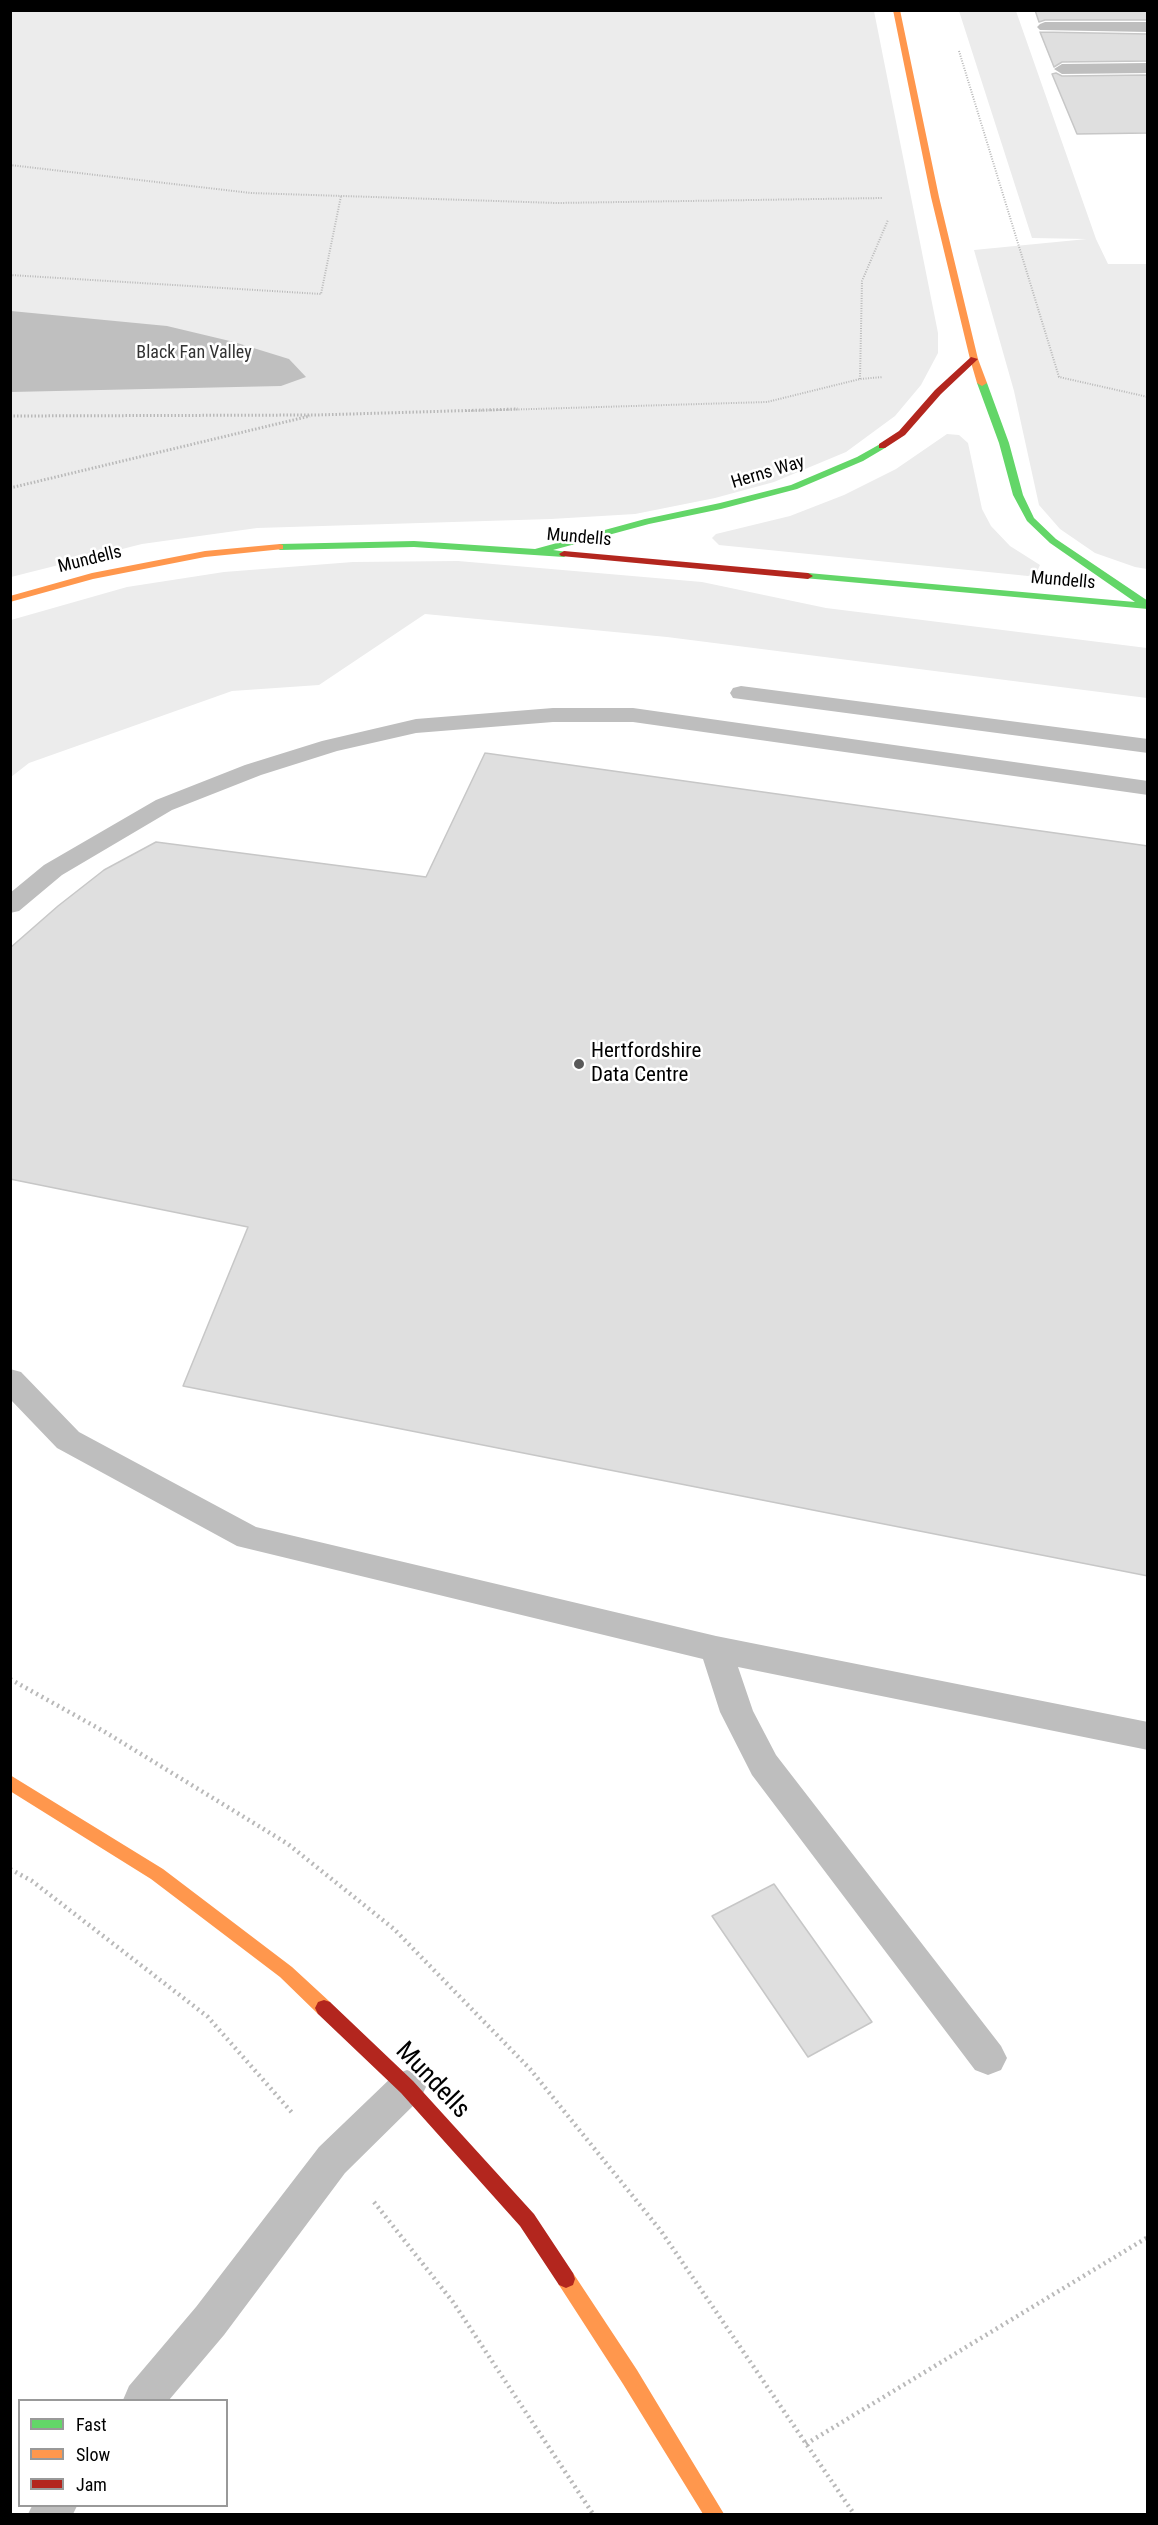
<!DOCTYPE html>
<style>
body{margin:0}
#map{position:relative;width:1158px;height:2525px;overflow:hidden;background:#fff;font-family:"Roboto Condensed",sans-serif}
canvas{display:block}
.frame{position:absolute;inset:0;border:12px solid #000;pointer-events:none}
.legend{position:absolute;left:18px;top:2399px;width:210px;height:108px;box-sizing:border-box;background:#fff;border:2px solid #999;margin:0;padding:8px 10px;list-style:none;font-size:18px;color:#000}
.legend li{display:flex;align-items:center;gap:12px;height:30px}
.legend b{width:30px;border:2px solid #999}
</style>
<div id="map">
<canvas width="1158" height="2525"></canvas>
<div class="frame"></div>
<ul class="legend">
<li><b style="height:8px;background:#63d668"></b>Fast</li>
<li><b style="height:8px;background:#ff974d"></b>Slow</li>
<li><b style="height:8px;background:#b3261e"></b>Jam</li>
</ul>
</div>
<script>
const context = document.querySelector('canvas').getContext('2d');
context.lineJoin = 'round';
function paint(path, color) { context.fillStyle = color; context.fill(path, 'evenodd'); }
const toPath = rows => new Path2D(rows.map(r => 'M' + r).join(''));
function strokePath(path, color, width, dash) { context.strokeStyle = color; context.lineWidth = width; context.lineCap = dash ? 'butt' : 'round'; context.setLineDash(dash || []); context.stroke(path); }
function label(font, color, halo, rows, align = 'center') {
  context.font = font + ' "Roboto Condensed",sans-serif'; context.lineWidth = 5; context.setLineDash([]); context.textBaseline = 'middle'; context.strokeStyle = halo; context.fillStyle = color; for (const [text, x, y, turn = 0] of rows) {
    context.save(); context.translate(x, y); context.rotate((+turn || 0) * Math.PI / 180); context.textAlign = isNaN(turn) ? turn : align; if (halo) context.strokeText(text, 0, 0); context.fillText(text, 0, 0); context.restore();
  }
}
paint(toPath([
 [11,11,874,11,938,333,938,353,921,385,895,416,846,452,774,482,715,498,635,514,551,519,257,528,142,544,11,577],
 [959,11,1016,11,1096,239,1108,264,1147,264,1147,569,1135,567,1095,553,1060,529,1039,505,1014,391,974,250,1087,239,1032,238],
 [947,434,959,435,968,443,982,509,991,526,1010,546,1040,565,1036,574,1028,576,719,545,712,538,716,534,790,516,844,495,896,469],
 [458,561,702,582,826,608,1147,648,1147,698,667,637,425,614,319,685,232,691,29,763,11,777,11,620,127,587,224,572,353,562]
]), '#ececec');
paint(toPath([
 [11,311,167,326,234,342,289,359,306,377,281,386,11,392]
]), '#bfbfbf');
const building = toPath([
 [1035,10,1148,10,1148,20,1045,20,1039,22,1035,10],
 [1040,32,1148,34,1148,61,1062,62,1054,67,1040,32],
 [1056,73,1062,76,1148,75,1148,133,1077,134,1052,74,1056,73],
 [485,753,1148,846,1148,1576,183,1386,248,1227,10,1179,10,948,58,906,104,870,156,842,426,877,485,753],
 [774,1884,872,2022,808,2057,712,1916,774,1884]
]);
paint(building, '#dfdfdf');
strokePath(building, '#c7c7c7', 1.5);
strokePath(toPath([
 [959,51,1059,377,1148,397],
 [10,165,251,193,557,203,883,198],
 [10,275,321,294,341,196],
 [860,379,862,281,888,220],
 [466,411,767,402,860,379,883,377]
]), '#b9b9b9', 2, [1, 1.5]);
strokePath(toPath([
 [10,416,317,415,518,409],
 [10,488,310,416]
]), '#b9b9b9', 3, [1.5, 2]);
strokePath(toPath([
 [10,1679,105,1732,288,1844,394,1929,530,2069,661,2231,854,2514],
 [10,1869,32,1881,208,2017,294,2115],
 [374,2202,453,2302,593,2514],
 [806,2444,1148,2237]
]), '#b9b9b9', 4.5, [2, 4]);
paint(toPath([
 [1045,22,1148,22,1148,32,1040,30,1037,27,1040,24,1045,22],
 [1148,63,1148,73,1062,74,1054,69,1062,64,1148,63],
 [741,686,1148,739,1148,753,733,698,730,693,733,688,741,686],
 [553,708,633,708,1148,781,1148,795,633,722,553,722,416,733,337,751,261,775,172,810,62,875,19,911,10,913,10,893,44,865,156,800,245,765,322,741,416,719,553,708],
 [10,1369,21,1372,79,1432,256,1527,716,1636,1148,1722,1148,1750,738,1667,753,1711,776,1755,1001,2046,1007,2058,1001,2070,988,2075,975,2070,752,1775,720,1712,703,1659,237,1546,57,1448,10,1399,10,1369],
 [407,2070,420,2075,426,2087,420,2099,345,2173,224,2335,169,2400,123,2400,129,2386,196,2307,319,2147,394,2075,407,2070],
 [32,2506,77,2506,73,2514,28,2514,32,2506]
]), '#bebebe');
paint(toPath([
 [982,380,987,383,1009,443,1023,495,1034,518,1056,539,1148,601,1148,609,804,578,804,574,808,573,1135,602,1050,543,1027,521,1013,495,999,443,977,383,982,380],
 [882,443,887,446,885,448,863,461,797,489,721,509,649,524,553,550,567,552,569,554,564,557,414,547,280,550,275,547,280,544,414,541,535,549,645,519,720,503,791,485,857,457,882,443]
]), '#63d668');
paint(toPath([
 [893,10,900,10,939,197,978,359,987,383,982,386,977,383,970,359,931,197,893,10],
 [280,544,283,545,283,549,205,557,93,579,10,602,10,596,92,573,205,551,280,544],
 [10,1775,163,1869,292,1967,330,2002,333,2008,330,2014,324,2016,318,2014,280,1977,151,1879,10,1791,10,1775],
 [566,2270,573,2273,637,2370,724,2514,703,2514,623,2384,559,2285,557,2279,559,2273,566,2270]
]), '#ff974d');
paint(toPath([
 [971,357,978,359,941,394,905,435,885,448,879,448,879,444,899,431,935,390,971,357],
 [564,551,808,573,813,576,808,579,561,556,559,554,564,551],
 [324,2000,330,2002,413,2081,534,2214,573,2273,575,2279,573,2285,566,2288,559,2285,520,2226,401,2093,318,2014,315,2008,318,2002,324,2000]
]), '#b3261e');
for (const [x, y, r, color] of [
 [579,1064,6,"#595959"]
]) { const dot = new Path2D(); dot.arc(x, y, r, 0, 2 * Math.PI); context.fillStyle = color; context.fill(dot); strokePath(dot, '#fff', 2); }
label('18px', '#333', '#fff', [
 ["Black Fan Valley",194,353]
]);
label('18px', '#000', '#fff', [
 ["Herns Way",768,473,-17],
 ["Mundells",579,538,5],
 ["Mundells",90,560,-14],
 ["Mundells",1063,581,5]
]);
label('21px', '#000', '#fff', [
 ["Hertfordshire",591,1052],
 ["Data Centre",591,1076]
], 'left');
label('26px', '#000', '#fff', [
 ["Mundells",432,2081,46]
]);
</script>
